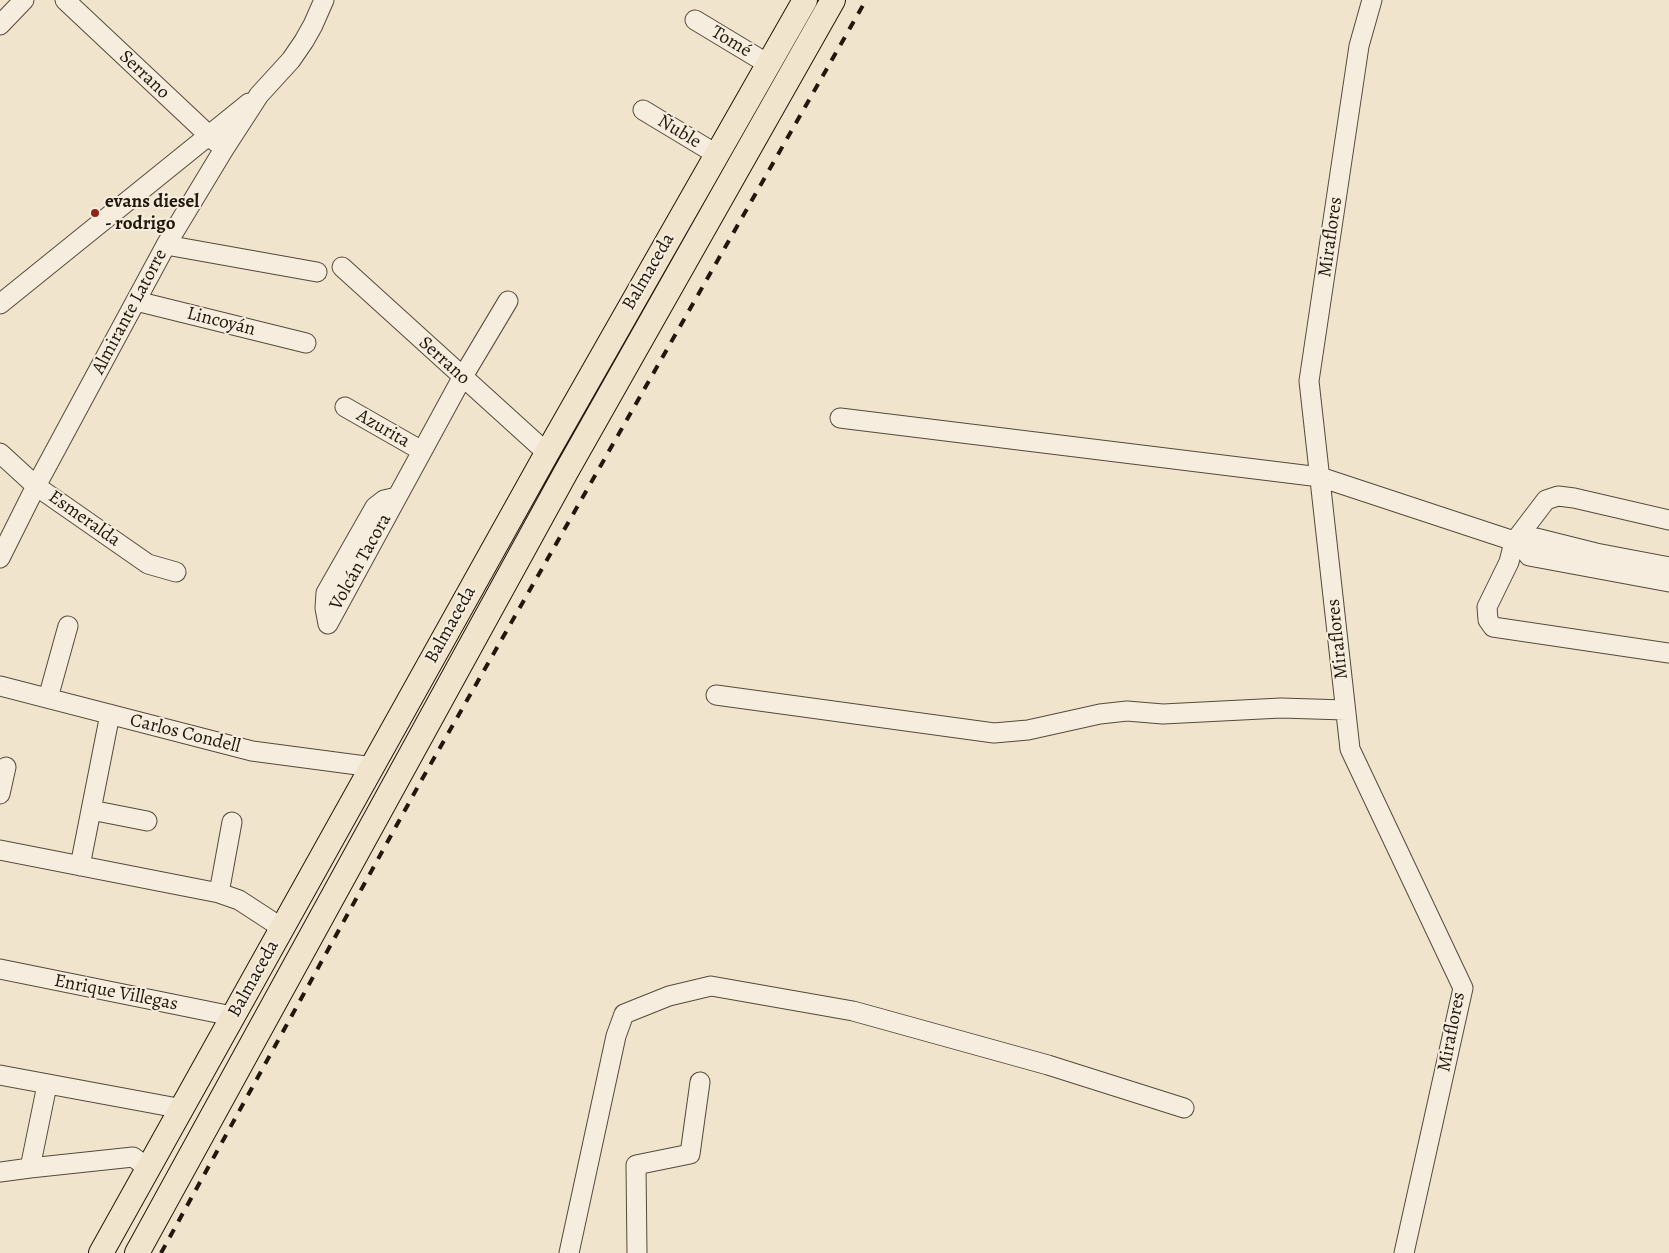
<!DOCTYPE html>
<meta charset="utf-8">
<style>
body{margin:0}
canvas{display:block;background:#f1e4cc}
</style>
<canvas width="1669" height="1253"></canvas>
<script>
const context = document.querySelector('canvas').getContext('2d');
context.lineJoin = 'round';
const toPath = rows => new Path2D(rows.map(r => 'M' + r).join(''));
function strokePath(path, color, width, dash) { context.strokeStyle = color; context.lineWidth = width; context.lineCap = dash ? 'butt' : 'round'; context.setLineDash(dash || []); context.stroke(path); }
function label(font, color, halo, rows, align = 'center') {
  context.font = font + ' Alegreya,serif'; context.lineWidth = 4; context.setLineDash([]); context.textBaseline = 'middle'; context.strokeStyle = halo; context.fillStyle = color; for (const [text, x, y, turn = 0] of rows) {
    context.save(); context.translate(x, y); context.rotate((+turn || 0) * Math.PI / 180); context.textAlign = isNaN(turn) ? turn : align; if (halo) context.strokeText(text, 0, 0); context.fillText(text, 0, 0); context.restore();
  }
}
const minor = toPath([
 [65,0,216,142],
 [1372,0,1359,46,1309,381,1350,749,1463,988,1404,1253],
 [695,20,768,64],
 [0,25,24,0],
 [643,110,716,154],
 [166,245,317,272],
 [342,267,547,453],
 [136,301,306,343],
 [0,304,249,103],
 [345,407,422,451],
 [840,418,1320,477,1520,543,1536,538,1596,553,1669,567],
 [0,453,36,486,148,564,176,572],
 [1669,520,1574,498,1558,496,1546,500,1514,542,1509,562,1487,607,1488,620,1493,627,1669,653],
 [1520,543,1529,556,1669,582],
 [0,558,36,486,166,245,224,149,259,95,291,60,304,41,313,25,324,0],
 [328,624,462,378,508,301],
 [328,624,325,608,326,593,375,507,384,500,397,497],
 [0,686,252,751,373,767],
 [716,695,994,733,1028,730,1100,714,1127,711,1163,714,1281,708,1345,710],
 [48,698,68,626],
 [0,794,6,767],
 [91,810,147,821],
 [0,850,219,893,232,822],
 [80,866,110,714],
 [219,893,239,900,282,928],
 [0,969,232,1016],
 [0,1075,183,1109],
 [30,1168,47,1085],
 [0,1172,30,1168,133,1157,148,1168],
 [569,1253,616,1036,624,1014,669,996,711,986,853,1011,1048,1065,1184,1108],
 [637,1253,636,1165,690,1154,700,1082]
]);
const major = toPath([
 [101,1253,547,453,805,0],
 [137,1253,566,472,833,0]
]);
strokePath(minor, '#554a3b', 21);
strokePath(major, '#21170b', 26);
strokePath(minor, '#f6edde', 19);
strokePath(major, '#f1e4cc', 24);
strokePath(toPath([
 [161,1253,421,781,866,0]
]), '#21170b', 4, [9, 9]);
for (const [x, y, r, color] of [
 [95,213,5,"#8f2418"]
]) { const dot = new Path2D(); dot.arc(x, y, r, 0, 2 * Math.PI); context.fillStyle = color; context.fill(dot); strokePath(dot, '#f6edde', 2); }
label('19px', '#21170b', '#f6edde', [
 ["Tomé",731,42,31],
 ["Serrano",144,75,43],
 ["Ñuble",679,132,31],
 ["Miraflores",1331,237,-82],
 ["Balmaceda",649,272,-60],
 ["Almirante Latorre",130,312,-62],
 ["Lincoyán",221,322,14],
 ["Serrano",444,361,42],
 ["Azurita",383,429,30],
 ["Esmeralda",84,519,35],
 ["Volcán Tacora",361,562,-61],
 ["Balmaceda",451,625,-61],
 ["Miraflores",1338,639,-96],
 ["Carlos Condell",185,734,14],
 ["Balmaceda",254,979,-61],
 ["Enrique Villegas",116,993,11],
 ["Miraflores",1452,1032,-79]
]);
label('bold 19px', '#21170b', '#f6edde', [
 ["evans diesel",105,202],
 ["- rodrigo",105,224]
], 'left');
</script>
